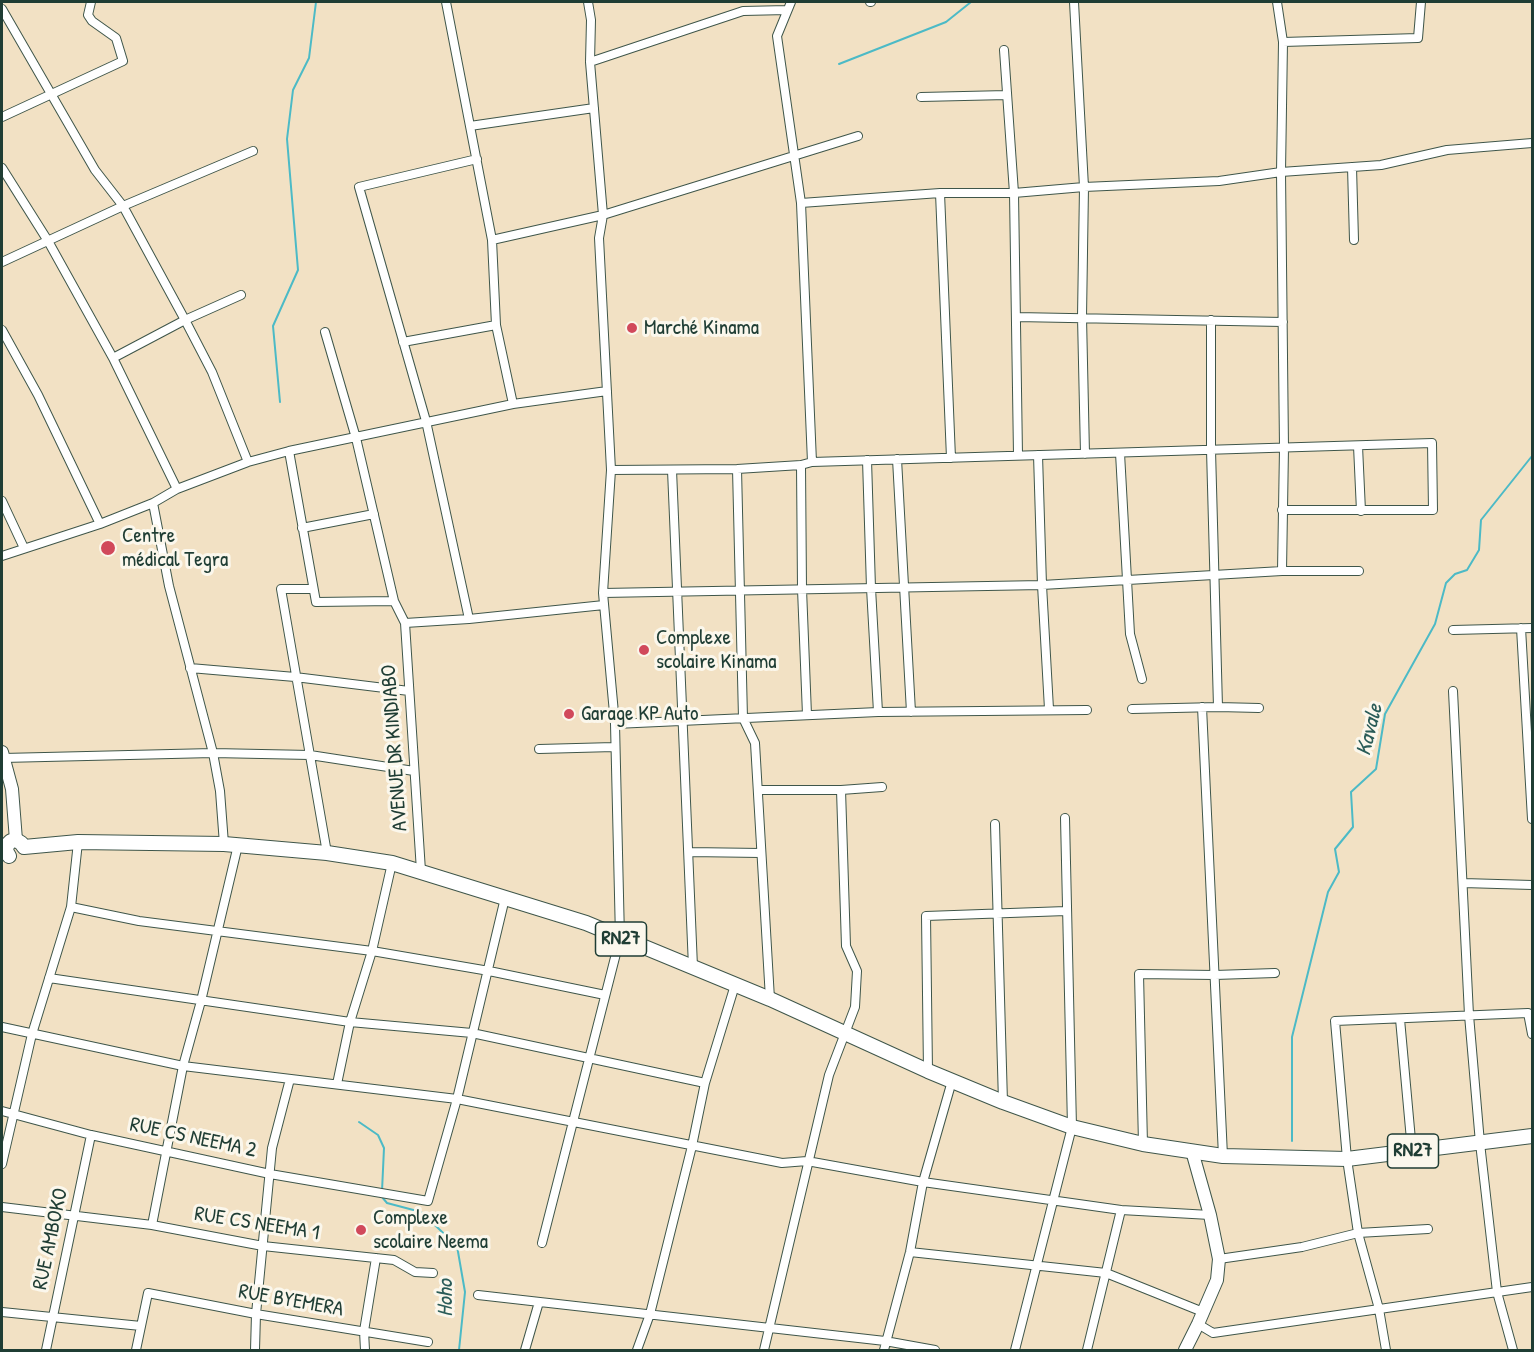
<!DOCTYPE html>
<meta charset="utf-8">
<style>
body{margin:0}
#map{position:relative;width:1534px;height:1352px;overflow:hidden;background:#f2e1c4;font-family:"Patrick Hand",sans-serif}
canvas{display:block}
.frame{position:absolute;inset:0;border:3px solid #1f3d34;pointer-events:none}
</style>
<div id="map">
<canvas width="1534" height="1352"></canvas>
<div class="frame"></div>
</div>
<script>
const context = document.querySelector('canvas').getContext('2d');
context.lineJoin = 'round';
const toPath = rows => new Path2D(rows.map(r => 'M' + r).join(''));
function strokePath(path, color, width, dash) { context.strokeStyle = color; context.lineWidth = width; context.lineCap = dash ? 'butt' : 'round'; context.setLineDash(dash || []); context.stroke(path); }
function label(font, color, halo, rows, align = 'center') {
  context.font = font + ' "Patrick Hand",sans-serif'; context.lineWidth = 6; context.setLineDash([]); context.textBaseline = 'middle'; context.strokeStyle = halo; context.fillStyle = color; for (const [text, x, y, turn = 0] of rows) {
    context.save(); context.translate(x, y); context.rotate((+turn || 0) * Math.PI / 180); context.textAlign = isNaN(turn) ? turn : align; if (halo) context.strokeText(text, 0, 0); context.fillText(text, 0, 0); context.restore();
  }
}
strokePath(toPath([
 [839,64,946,22,971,2],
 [280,402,273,326,298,270,287,139,293,90,309,58,316,2],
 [359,1122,378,1135,384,1148,382,1191],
 [1292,1141,1292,1037,1328,892,1339,872,1335,849,1353,827,1351,792,1376,769,1385,714,1435,624,1446,583,1455,574,1467,570,1479,550,1481,520,1532,456],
 [382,1197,387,1203,421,1212,457,1246,465,1292,459,1350]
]), '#4cbac6', 2);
const street = toPath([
 [446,2,492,240,496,325,513,404],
 [791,2,777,36,801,203,812,462],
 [870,2,871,2],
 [1074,2,1084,187,1082,317,1085,454],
 [1277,2,1283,42,1281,172,1284,448,1282,571],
 [2,9,95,170,123,206,185,320,212,372,248,462],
 [1283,42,1418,38,1421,2],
 [1004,50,1014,193,1018,455],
 [590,62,743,11,787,10],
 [921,97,1007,95],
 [2,117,123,61,116,38,92,21,88,15,91,2],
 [470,126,594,108],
 [1352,167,1354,240],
 [2,168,48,241,113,358,177,489],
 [940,193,951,458],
 [801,203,940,193,1014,193,1084,187,1219,181,1281,172,1381,165,1447,150,1532,143],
 [492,240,603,215,858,136],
 [2,262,123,206,253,151],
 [1016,317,1283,322],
 [1211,320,1211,450,1218,707],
 [2,330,38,395,100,524],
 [325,332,356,438,394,601,405,623,421,871],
 [403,342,496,325],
 [113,358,185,320,241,295],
 [1358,446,1361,511],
 [289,451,316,602,394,601],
 [1120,453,1130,634,1142,679],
 [1038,455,1042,585,1049,709],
 [897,459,911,712],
 [867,460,871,588,878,712],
 [801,465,802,589,807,715],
 [737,469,743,718,755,743,770,999],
 [611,470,737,469,801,465,812,462,1432,443,1433,510,1282,510],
 [672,470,693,967],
 [2,501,24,548],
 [153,503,169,586,213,753,220,791,224,844],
 [302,528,374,514],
 [2,556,100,524,153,503,177,489,248,462,289,451,513,404,607,391],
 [313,589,281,589,327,853],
 [603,593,1042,585,1282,571,1359,571],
 [469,619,426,421,359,187,477,159],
 [405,623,469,619,604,605],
 [1521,628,1532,819],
 [1453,630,1532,628],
 [190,668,295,677,409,691],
 [1453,691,1469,1015,1480,1143,1497,1292,1513,1350],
 [1202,707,1223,1156],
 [1132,709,1218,707,1259,708],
 [615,724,878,712,1087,710],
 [539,749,614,747],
 [3,758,213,753,310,755,414,771],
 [758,790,841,790,882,787],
 [995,824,1003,1102],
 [689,852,761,853],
 [1463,883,1532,885],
 [71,907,139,921,372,951,489,971,605,995],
 [49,978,350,1022,472,1033,705,1083],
 [1400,1019,1412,1151],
 [2,1027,183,1066,457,1099,782,1163,807,1161,923,1182,1121,1210,1210,1215],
 [928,1071,926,916,1066,911],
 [337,1084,350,1022,372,951,392,863],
 [2,1111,91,1135,270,1174,428,1201,457,1099,505,898],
 [1143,1144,1139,974,1215,975,1275,973],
 [2,1164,32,1034,71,907,78,842],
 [2,1207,152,1225,263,1246,394,1260,415,1272,433,1273],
 [152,1225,183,1066,201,1001,238,845],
 [542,1243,620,938,615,724,603,593,611,470,599,238,603,215,590,62,591,20,588,2],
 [910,1252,1106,1273,1203,1312],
 [1219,1259,1302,1247,1358,1233,1428,1229],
 [478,1295,885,1341,935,1350],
 [2,1312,141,1326],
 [1198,1324,1213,1333,1532,1287],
 [46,1350,91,1135],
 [136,1350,148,1293,256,1314,428,1342],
 [255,1350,256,1314,272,1148,290,1079],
 [365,1350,364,1331,376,1258],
 [525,1350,539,1302],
 [637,1350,650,1314,692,1146,705,1083,735,985],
 [764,1350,829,1075,855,1007,857,971,846,946,841,790],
 [884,1350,910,1252,923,1182,952,1081],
 [1015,1350,1072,1127,1065,818],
 [1087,1350,1121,1210],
 [1386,1350,1379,1309,1358,1233,1347,1159,1335,1021,1528,1013,1532,1034]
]);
const secondary = toPath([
 [2,752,12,789,16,840],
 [1185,1350,1198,1324,1217,1280,1219,1259,1210,1215,1192,1151]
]);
const primary = toPath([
 [24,847,78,842,224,844,327,853,392,863,586,923,770,999,928,1071,1003,1102,1072,1127,1143,1144,1223,1156,1347,1159,1532,1136],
 [9,856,6,851,7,845,11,841,16,840,21,843,24,847]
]);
strokePath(street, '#3f564a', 10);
strokePath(secondary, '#3f564a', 14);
strokePath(primary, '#3f564a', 16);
strokePath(street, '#fff', 8);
strokePath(secondary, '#fff', 12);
strokePath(primary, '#fff', 14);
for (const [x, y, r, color] of [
 [632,328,6,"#d1495b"],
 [108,548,8,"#d1495b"],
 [644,650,6,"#d1495b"],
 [569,714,6,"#d1495b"],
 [361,1230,6,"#d1495b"]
]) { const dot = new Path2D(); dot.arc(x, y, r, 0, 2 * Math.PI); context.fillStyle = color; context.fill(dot); strokePath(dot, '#fbf7ec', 2); }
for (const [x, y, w] of [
 [621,939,51],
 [1413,1151,51]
]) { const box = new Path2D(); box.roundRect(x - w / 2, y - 17, w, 34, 4.5); context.fillStyle = '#fbf7ec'; context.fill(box); strokePath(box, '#1f3d34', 1.5); }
label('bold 20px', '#1f3d34', null, [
 ["RN27",621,939],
 ["RN27",1413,1151]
]);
label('21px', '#1f3d34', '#fbf7ec', [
 ["Marché Kinama",644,328],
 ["Centre",122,536],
 ["médical Tegra",122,560],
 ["Complexe",656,638],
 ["scolaire Kinama",656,662],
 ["Garage KP Auto",581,714],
 ["Complexe",373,1218],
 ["scolaire Neema",373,1242]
], 'left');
label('21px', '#1f3d34', '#fbf7ec', [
 ["AVENUE DR KINDIABO",395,748,-94],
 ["RUE CS NEEMA 2",193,1138,12],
 ["RUE CS NEEMA 1",257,1224,9],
 ["RUE AMBOKO",51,1239,-78],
 ["RUE BYEMERA",291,1301,10]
]);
label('italic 22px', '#2a5c58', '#fbf7ec', [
 ["Kavale",1370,730,-76],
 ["Hoho",446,1298,-90]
]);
</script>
